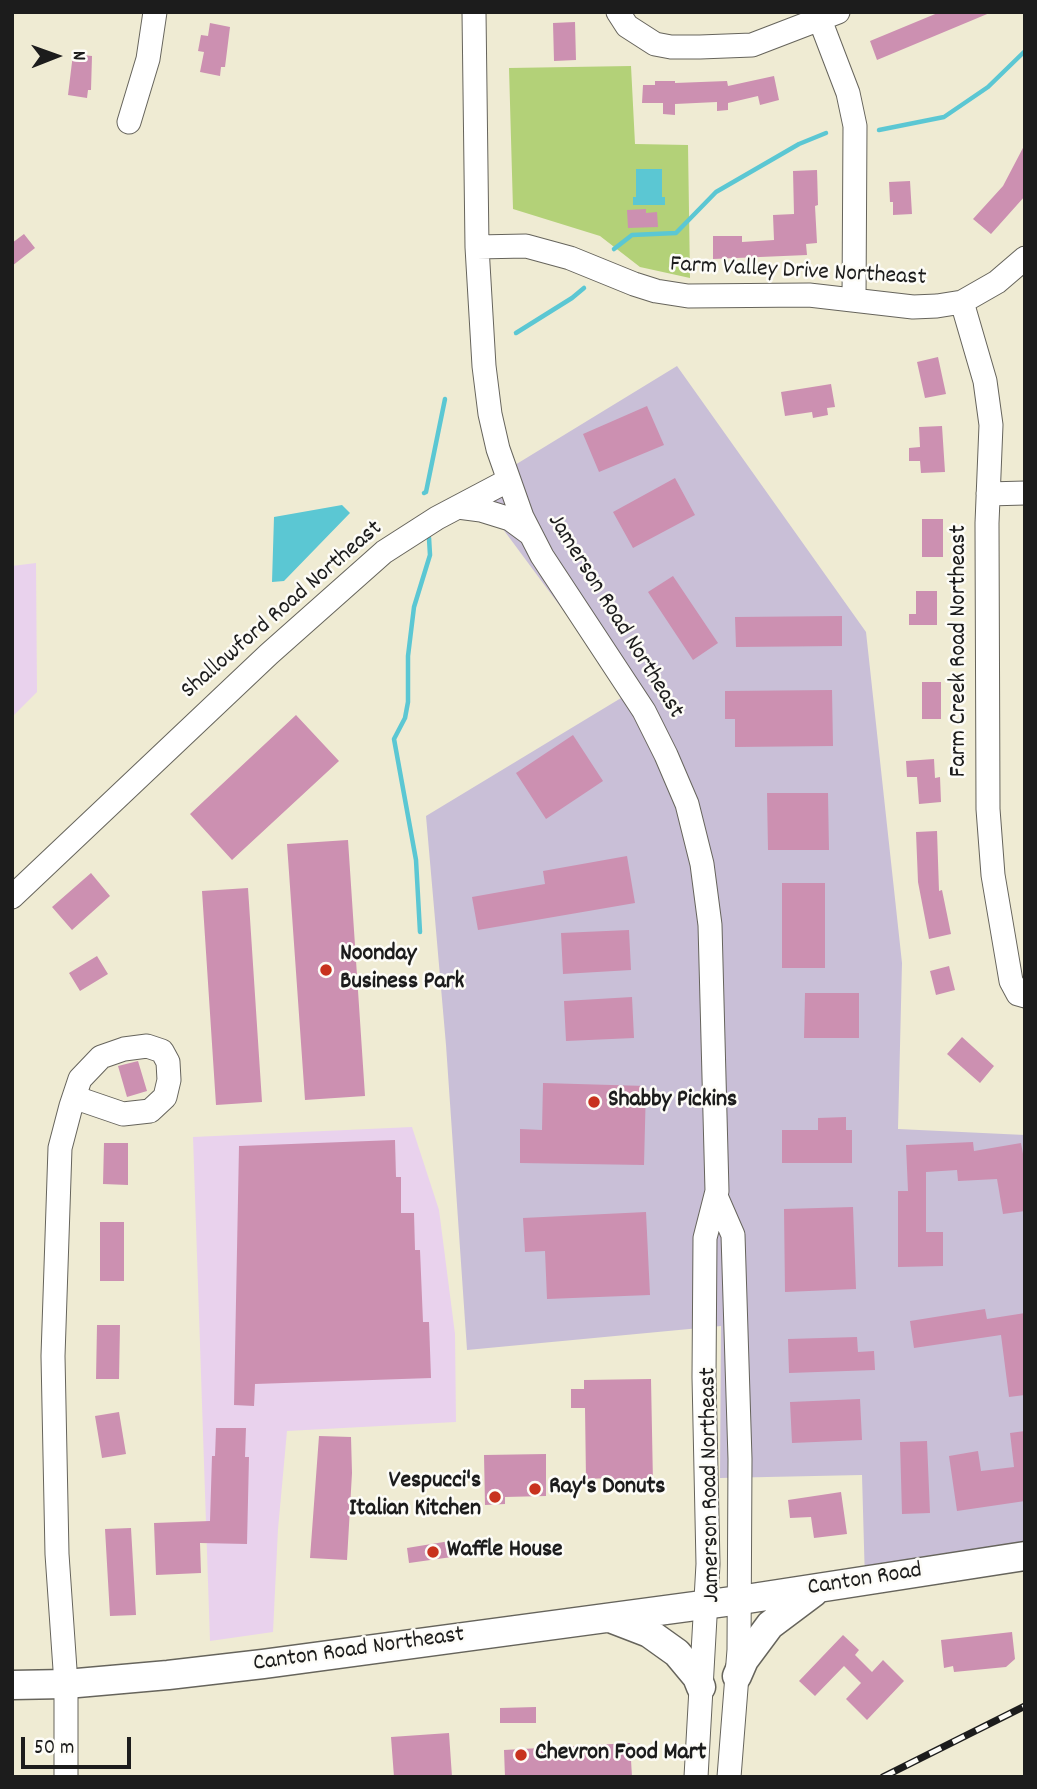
<!DOCTYPE html>
<style>
body{margin:0}
#map{position:relative;width:1037px;height:1789px;overflow:hidden;background:#efebd3;font-family:Dekko,sans-serif}
canvas{display:block}
.frame{position:absolute;inset:0;border:14px solid #1c1c1c;pointer-events:none}
.north{position:absolute;left:21px;top:21px;width:70px;height:70px;-webkit-text-stroke:5px #fdfcf7;paint-order:stroke;rotate:89deg;font-size:19px;font-weight:700;line-height:28px;text-align:center;color:#1c1c1c}
.north::after{content:'';display:block;margin:auto;width:24px;height:32px;background:#1c1c1c;clip-path:polygon(50% 0,100% 100%,50% 72%,0 100%)}
.scale{position:absolute;left:21px;top:1737px;width:110px;height:32px;box-sizing:border-box;border:4px solid #1c1c1c;border-top:0;padding-left:9px;font-size:21px;line-height:24px;white-space:nowrap;color:#1c1c1c;-webkit-text-stroke:5px #fdfcf7;paint-order:stroke}
</style>
<div id="map">
<canvas width="1037" height="1789"></canvas>
<div class="frame"></div>
<div class="north">N</div>
<div class="scale">50 m</div>
</div>
<script>
const context = document.querySelector('canvas').getContext('2d');
context.lineJoin = 'round';
function paint(path, color) { context.fillStyle = color; context.fill(path, 'evenodd'); }
const toPath = rows => new Path2D(rows.map(r => 'M' + r).join(''));
function strokePath(path, color, width, dash) { context.strokeStyle = color; context.lineWidth = width; context.lineCap = dash ? 'butt' : 'round'; context.setLineDash(dash || []); context.stroke(path); }
function label(font, color, halo, rows, align = 'center') {
  context.font = font + ' Dekko,sans-serif'; context.lineWidth = 5; context.setLineDash([]); context.textBaseline = 'middle'; context.strokeStyle = halo; context.fillStyle = color; for (const [text, x, y, turn = 0] of rows) {
    context.save(); context.translate(x, y); context.rotate((+turn || 0) * Math.PI / 180); context.textAlign = isNaN(turn) ? turn : align; if (halo) context.strokeText(text, 0, 0); context.fillText(text, 0, 0); context.restore();
  }
}
paint(toPath([
 [36,563,37,692,12,717,12,566],
 [412,1127,439,1210,455,1334,456,1422,287,1431,278,1529,273,1632,210,1641,193,1137]
]), '#e9d2ed');
paint(toPath([
 [677,366,866,632,902,963,898,1129,1025,1135,1025,1563,865,1582,862,1475,720,1478,721,1326,467,1350,446,1045,426,816,626,695,474,490]
]), '#c9bfd7');
paint(toPath([
 [631,66,635,144,688,145,690,278,640,267,600,236,513,209,509,68]
]), '#b3d178');
paint(toPath([
 [636,169,662,169,662,197,665,197,665,205,633,205,633,197,636,197],
 [342,505,350,513,284,581,272,582,274,517]
]), '#5bc7d3');
strokePath(toPath([
 [879,130,944,117,988,87,1025,51],
 [614,249,632,235,676,233,716,192,799,144,826,133],
 [516,333,572,298,584,288],
 [424,493,426,492,445,399],
 [420,932,416,860,394,739,405,718,408,702,408,656,414,607,430,555,429,538]
]), '#5bc7d3', 4.5);
paint(toPath([
 [940,12,992,12,877,60,870,41],
 [575,22,576,60,554,61,553,23],
 [210,23,230,27,225,67,221,67,220,76,200,72,204,52,198,51,201,35,208,36],
 [73,54,92,56,91,90,88,90,87,98,68,95],
 [774,76,779,100,760,105,758,96,728,103,728,110,717,111,717,102,675,104,675,115,663,114,663,103,642,103,643,85,655,85,655,81,675,81,675,83,727,81,728,86],
 [1025,144,1025,196,991,234,973,219,1003,186],
 [817,170,818,205,815,206,817,243,806,244,807,255,713,259,713,236,742,236,742,242,774,240,773,215,794,214,793,171],
 [910,181,912,214,893,215,893,202,890,202,889,182],
 [646,209,646,213,657,212,658,227,628,228,627,210],
 [24,234,35,248,12,266,12,243],
 [938,357,946,394,925,398,917,362],
 [831,384,835,407,827,408,828,415,813,418,812,412,785,416,781,392],
 [647,406,664,445,599,472,583,434],
 [942,426,945,472,921,473,920,461,909,461,909,448,920,447,919,427],
 [675,478,695,515,633,548,613,512],
 [922,519,943,519,943,557,922,557],
 [673,576,718,643,693,660,648,592],
 [916,591,937,591,937,625,909,625,909,614,916,614],
 [842,616,842,646,736,647,735,617],
 [922,682,941,682,941,719,922,719],
 [832,690,833,746,735,747,735,719,725,719,725,691],
 [296,715,339,761,232,860,190,814],
 [573,735,603,781,546,819,516,773],
 [934,759,935,778,940,777,941,802,919,804,917,777,907,777,906,761],
 [767,793,828,793,829,850,768,850],
 [937,831,939,891,942,890,951,934,929,939,918,882,916,832],
 [348,840,365,1096,305,1100,287,844],
 [627,856,635,903,478,930,472,897,545,884,543,871],
 [91,873,110,896,72,930,52,907],
 [782,883,825,883,825,968,782,968],
 [248,888,262,1102,216,1105,202,891],
 [629,930,631,970,563,974,561,933],
 [97,956,108,974,80,991,69,973],
 [949,966,955,990,936,995,930,971],
 [805,993,859,993,859,1038,804,1038],
 [632,997,634,1038,566,1041,564,1001],
 [962,1037,994,1066,980,1083,947,1054],
 [138,1061,147,1091,127,1097,118,1066],
 [543,1083,646,1086,644,1165,520,1163,520,1129,542,1130],
 [846,1117,846,1130,852,1130,852,1163,782,1163,782,1130,818,1130,818,1118],
 [395,1140,396,1177,401,1177,401,1213,414,1213,415,1250,420,1250,423,1322,429,1322,431,1378,255,1384,254,1406,234,1405,239,1146],
 [973,1142,974,1151,1021,1143,1025,1165,1025,1211,1003,1214,997,1179,958,1181,957,1170,926,1172,926,1232,943,1232,943,1266,898,1267,898,1191,908,1191,906,1145],
 [104,1143,128,1143,128,1185,103,1184],
 [853,1207,856,1289,785,1292,784,1209],
 [646,1212,650,1295,547,1299,545,1251,525,1252,523,1218],
 [100,1222,124,1222,124,1281,100,1281],
 [985,1309,987,1319,1025,1313,1025,1395,1009,1397,1001,1335,914,1348,910,1321],
 [97,1325,120,1325,119,1379,96,1379],
 [857,1337,858,1352,874,1351,875,1370,789,1373,788,1339],
 [651,1379,653,1484,610,1485,610,1478,586,1479,585,1408,571,1408,571,1389,584,1389,584,1380],
 [860,1399,862,1440,792,1443,790,1402],
 [119,1412,126,1454,102,1458,95,1416],
 [216,1428,246,1428,245,1457,249,1457,247,1544,200,1543,201,1573,156,1575,154,1523,210,1521,212,1456,215,1456],
 [1025,1431,1025,1501,957,1511,949,1456,978,1451,981,1471,1014,1467,1010,1433],
 [319,1436,351,1437,352,1473,347,1560,310,1558],
 [927,1441,930,1513,902,1514,900,1442],
 [546,1454,546,1496,505,1497,505,1504,485,1505,484,1455],
 [841,1492,847,1534,814,1538,811,1517,790,1518,788,1500],
 [131,1528,136,1615,110,1616,105,1529],
 [456,1540,459,1556,409,1563,407,1548],
 [1012,1632,1015,1659,1006,1667,954,1672,953,1666,944,1668,941,1640],
 [843,1635,859,1650,855,1655,872,1672,883,1660,904,1681,867,1720,846,1699,861,1683,844,1666,815,1696,799,1681],
 [536,1707,536,1723,500,1723,500,1708],
 [449,1733,452,1777,394,1777,391,1737],
 [630,1743,632,1777,505,1777,504,1750]
]), '#cc90b1');
const minor = toPath([
 [474,12,477,247,484,366,490,414,498,449,522,517,542,556,644,711,666,755,687,804,702,864,710,925,717,1191,705,1238,704,1377,708,1564,696,1777],
 [618,12,627,26,655,44,671,47,700,47,752,45,838,12],
 [817,12,848,93,855,126,854,300],
 [129,122,148,59,155,12],
 [477,247,526,246,570,258,634,284,656,291,688,296,809,295,913,307,937,306,962,302,997,282,1025,258],
 [962,302,985,381,991,425,987,523,988,809,993,875,1011,981,1018,994,1025,996],
 [988,494,1025,493],
 [458,507,481,510,510,519,529,533],
 [12,897,269,654,384,552,437,518,507,481],
 [716,1196,733,1235,740,1459,739,1650,729,1777],
 [66,1777,66,1684,57,1554,53,1356,60,1148,71,1106,80,1079,101,1057,124,1049,147,1046,162,1051,168,1062,169,1080,165,1097,150,1111,123,1114,85,1101,75,1095]
]);
const major = toPath([
 [610,1618,649,1633,677,1653,697,1677,701,1687],
 [737,1676,744,1660,770,1625,814,1592],
 [12,1685,66,1684,168,1675,263,1664,740,1600,1025,1556]
]);
strokePath(minor, '#66645c', 25);
strokePath(major, '#66645c', 31);
strokePath(minor, '#fff', 23);
strokePath(major, '#fff', 28);
const rail = toPath([
 [883,1777,1025,1706]
]);
strokePath(rail, '#1c1c1c', 7);
strokePath(rail, '#fdfcf7', 4.5, [13]);
for (const [x, y, r, color] of [
 [326,970,7,"#c8321e"],
 [594,1102,7,"#c8321e"],
 [535,1489,7,"#c8321e"],
 [495,1497,7,"#c8321e"],
 [433,1552,7,"#c8321e"],
 [521,1755,7,"#c8321e"]
]) { const dot = new Path2D(); dot.arc(x, y, r, 0, 2 * Math.PI); context.fillStyle = color; context.fill(dot); strokePath(dot, '#fdfcf7', 2.5); }
label('24px', '#1c1c1c', '#fdfcf7', [
 ["Farm Valley Drive Northeast",798,273,3],
 ["Shallowford Road Northeast",283,611,-41],
 ["Jamerson Road Northeast",614,617,58],
 ["Farm Creek Road Northeast",961,651,-90],
 ["Jamerson Road Northeast",712,1485,-91],
 ["Canton Road",865,1581,-9],
 ["Canton Road Northeast",359,1651,-8]
]);
label('bold 24px', '#1c1c1c', '#fdfcf7', [
 ["Noonday",340,956],
 ["Business Park",340,984],
 ["Shabby Pickins",608,1102],
 ["Vespucci's",481,1483,"right"],
 ["Italian Kitchen",481,1511,"right"],
 ["Ray's Donuts",549,1489],
 ["Waffle House",447,1552],
 ["Chevron Food Mart",535,1755]
], 'left');
</script>
